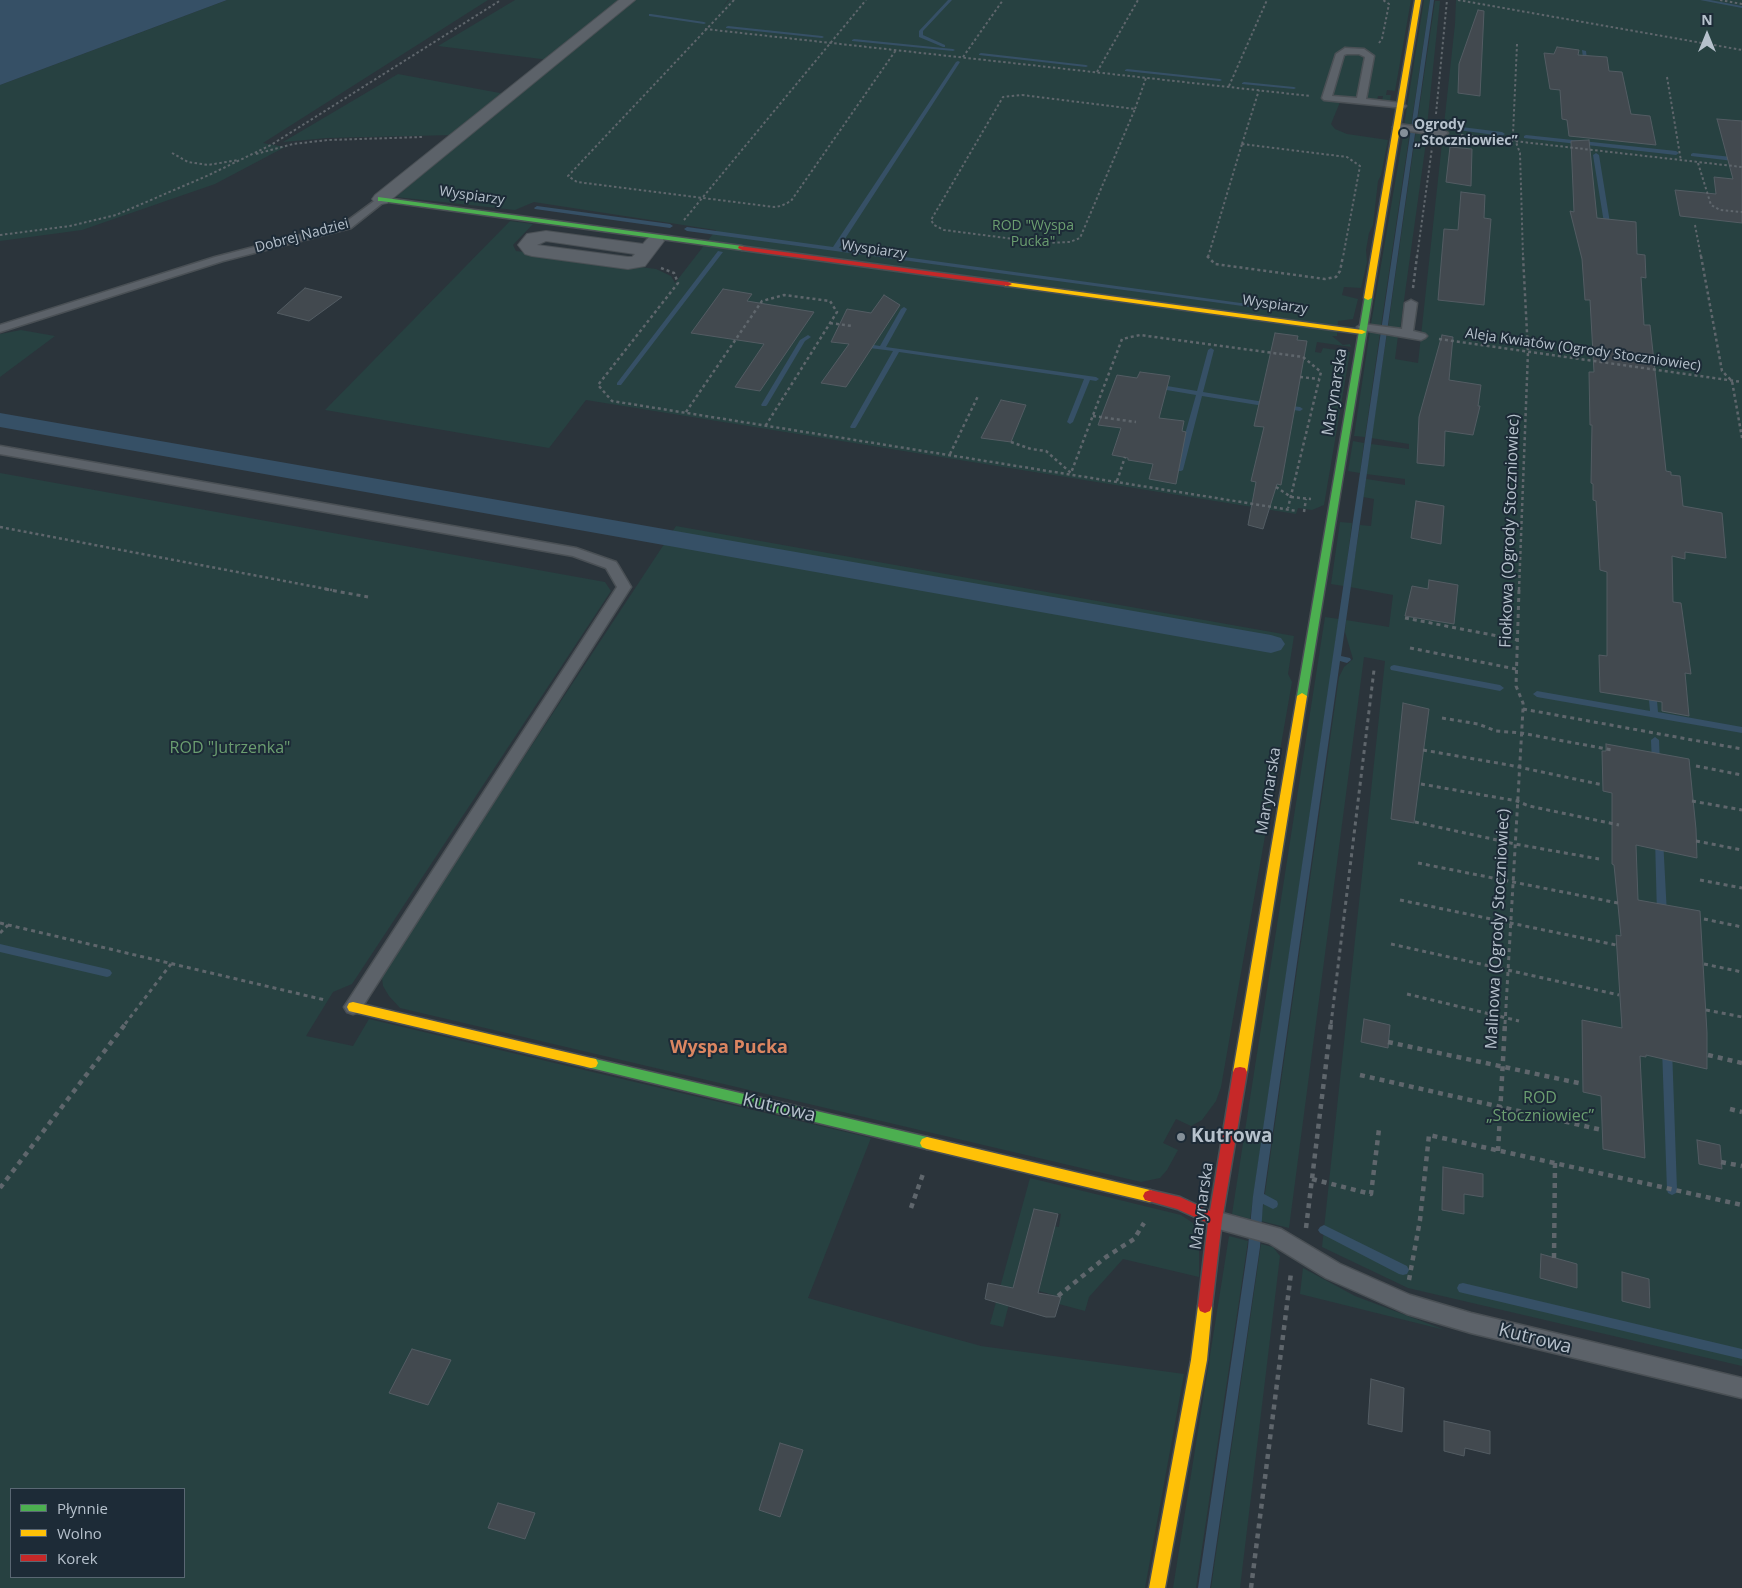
<!DOCTYPE html>
<meta charset="utf-8">
<style>
body{margin:0}
#map{position:relative;width:1742px;height:1588px;overflow:hidden;background:#2b343b;font-family:"Open Sans",sans-serif}
canvas{display:block}
.legend{position:absolute;left:10px;top:1488px;width:175px;height:90px;box-sizing:border-box;background:#1d2b37;border:1px solid #5a6773;margin:0;padding:6px 9px;list-style:none;font-size:15px;color:#b6c1cc}
.legend li{display:flex;align-items:center;gap:10px;height:25px}
.legend b{width:25px;border:1px solid #5a6773}
.north{position:absolute;left:1682px;top:10px;width:50px;height:50px;-webkit-text-stroke:4px #1d2b37;paint-order:stroke;rotate:0deg;font-size:14px;font-weight:700;line-height:20px;text-align:center;color:#b6c1cc}
.north::after{content:'';display:block;margin:auto;width:18px;height:22px;background:#b6c1cc;clip-path:polygon(50% 0,100% 100%,50% 72%,0 100%)}
</style>
<div id="map">
<canvas width="1742" height="1588"></canvas>
<ul class="legend">
<li><b style="height:6px;background:#4caf50"></b>Płynnie</li>
<li><b style="height:6px;background:#ffc107"></b>Wolno</li>
<li><b style="height:6px;background:#c62828"></b>Korek</li>
</ul>
<div class="north">N</div>
</div>
<script>
const context = document.querySelector('canvas').getContext('2d');
context.lineJoin = 'round';
function paint(path, color) { context.fillStyle = color; context.fill(path, 'evenodd'); }
const toPath = rows => new Path2D(rows.map(r => 'M' + r).join(''));
function strokePath(path, color, width, dash) { context.strokeStyle = color; context.lineWidth = width; context.lineCap = dash ? 'butt' : 'round'; context.setLineDash(dash || []); context.stroke(path); }
function label(font, color, halo, rows, align = 'center') {
  context.font = font + ' "Open Sans",sans-serif'; context.lineWidth = 4; context.setLineDash([]); context.textBaseline = 'middle'; context.strokeStyle = halo; context.fillStyle = color; for (const [text, x, y, turn = 0] of rows) {
    context.save(); context.translate(x, y); context.rotate((+turn || 0) * Math.PI / 180); context.textAlign = isNaN(turn) ? turn : align; if (halo) context.strokeText(text, 0, 0); context.fillText(text, 0, 0); context.restore();
  }
}
paint(toPath([
 [227,0,488,0,263,143,285,147,215,184,82,230,0,241,0,85],
 [515,0,728,0,722,8,729,0,1411,0,1395,91,1387,90,1386,95,1391,95,1390,101,1382,101,1383,96,1378,96,1376,106,1340,102,1331,124,1335,129,1347,134,1388,140,1381,175,1378,181,1373,225,1369,233,1366,250,1367,262,1361,288,1344,287,1342,295,1358,299,1353,319,1338,321,1337,336,1332,336,1343,345,1350,344,1351,347,1317,342,1315,352,1321,353,1323,348,1350,352,1324,505,1312,510,1298,508,1296,514,586,400,549,448,325,410,510,221,533,224,513,245,516,251,656,269,671,276,675,283,716,230,534,202,515,210,396,197,557,61,438,46],
 [1424,0,1430,0,1411,126,1404,126],
 [1456,0,1742,0,1742,1366,1408,1288,1322,1247,1385,661,1364,657,1289,1228,1261,1221,1339,677,1344,667,1353,659,1345,632,1346,620,1389,627,1393,595,1350,587,1360,525,1371,526,1374,499,1363,497,1366,479,1405,485,1405,479,1366,474,1371,444,1409,449,1409,444,1371,438,1387,334,1398,336,1395,359,1418,363,1455,24],
 [1435,1,1440,1,1427,126,1423,128,1418,127,1417,123],
 [398,74,505,94,454,135,327,138,283,142],
 [1404,130,1410,131,1381,326,1371,324],
 [1416,131,1427,135,1400,329,1388,327],
 [21,330,55,336,0,377,0,334],
 [1370,331,1380,333,1365,437,1354,436],
 [1353,441,1364,443,1360,473,1348,471],
 [0,473,605,582,611,591,352,984,333,992,306,1036,353,1046,369,1019,871,1138,808,1298,981,1346,1184,1374,1145,1588,0,1588],
 [11,1489,184,1489,184,1577,11,1577],
 [1340,522,1352,523,1344,586,1331,584],
 [676,526,1294,636,1288,674,1292,682,1221,1087,1216,1101,1202,1120,1191,1126,1176,1119,1163,1143,1178,1150,1167,1170,1160,1178,1141,1182,400,1008,389,996,383,986,382,978,384,970],
 [1325,617,1339,619,1250,1219,1232,1214],
 [1030,1178,1181,1215,1193,1223,1196,1230,1199,1242,1199,1277,1123,1259,1089,1297,1085,1311,1059,1304,1060,1297,1039,1291,1048,1252,1024,1246,1003,1327,990,1324],
 [1042,1211,1061,1214,1059,1227,1040,1224],
 [1229,1236,1248,1241,1196,1588,1173,1588],
 [1261,1244,1273,1247,1280,1256,1240,1588,1211,1588],
 [1303,1268,1355,1296,1445,1330,1300,1294]
]), '#274141');
paint(toPath([
 [0,0,227,0,0,85]
]), '#365066');
paint(toPath([
 [948,0,952,0,923,31,923,35,945,45,945,47,943,47,919,37,919,31,948,0],
 [1430,0,1434,0,1341,656,1350,658,1351,660,1347,663,1340,661,1264,1194,1277,1201,1278,1204,1277,1207,1273,1209,1263,1204,1260,1247,1210,1588,1198,1588,1248,1247,1253,1196,1430,0],
 [1700,0,1710,0,1742,6,1742,8,1700,0],
 [651,14,704,22,706,23,704,24,649,16,649,14,651,14],
 [728,26,822,36,824,37,822,38,726,28,726,27,728,26],
 [854,39,953,49,955,50,953,51,852,41,852,40,854,39],
 [1582,50,1586,51,1588,67,1584,66,1582,50],
 [981,53,1086,65,1088,66,1086,67,979,55,979,54,981,53],
 [958,61,960,62,839,248,1248,304,1250,305,1250,307,687,231,684,229,687,227,833,247,956,62,958,61],
 [1127,69,1220,79,1222,80,1220,81,1125,71,1125,70,1127,69],
 [1244,82,1294,87,1296,88,1294,89,1242,84,1242,83,1244,82],
 [1453,126,1502,132,1505,134,1502,136,1451,129,1450,128,1453,126],
 [1526,135,1676,151,1679,153,1676,155,1524,138,1524,136,1526,135],
 [1596,153,1599,155,1611,229,1608,231,1605,229,1593,155,1596,153],
 [1693,153,1742,158,1742,162,1691,156,1691,154,1693,153],
 [537,206,670,224,673,226,670,228,535,209,534,208,537,206],
 [718,251,723,252,621,385,617,385,617,383,718,251],
 [904,307,907,309,886,347,1096,377,1099,379,1096,381,1090,380,1073,422,1070,424,1067,422,1084,379,899,352,856,427,855,428,851,428,850,427,893,351,862,347,859,345,862,343,880,346,901,309,904,307],
 [808,335,811,337,805,341,767,405,766,406,762,406,761,405,800,340,808,335],
 [1211,348,1214,350,1203,392,1270,403,1273,405,1270,407,1202,396,1183,470,1181,471,1177,471,1175,470,1196,395,1155,388,1152,386,1155,384,1197,391,1208,350,1211,348],
 [1283,405,1300,407,1303,409,1300,411,1281,408,1281,406,1283,405],
 [1394,665,1500,685,1504,688,1500,691,1391,670,1390,668,1391,666,1394,665],
 [1652,687,1656,690,1658,712,1742,727,1742,733,1537,697,1533,694,1537,691,1650,711,1648,690,1652,687],
 [1655,737,1659,740,1660,765,1656,768,1652,765,1651,740,1655,737],
 [1659,835,1663,838,1667,915,1665,917,1662,919,1659,917,1657,915,1655,838,1659,835],
 [0,944,107,969,110,970,112,973,110,976,107,977,0,952,0,944],
 [1667,1044,1671,1045,1672,1048,1677,1190,1676,1193,1672,1195,1668,1193,1667,1190,1662,1048,1663,1045,1667,1044],
 [1324,1225,1407,1266,1409,1270,1407,1274,1403,1275,1399,1274,1320,1233,1318,1230,1320,1227,1324,1225],
 [1463,1283,1742,1349,1742,1359,1463,1293,1459,1292,1457,1288,1459,1284,1463,1283]
]), '#365066');
paint(toPath([
 [0,413,1271,635,1281,638,1285,644,1281,650,1271,653,0,427,0,413]
]), '#365066');
const building = toPath([
 [1478,10,1484,11,1480,96,1458,93,1459,64,1478,10],
 [1557,47,1579,50,1578,55,1607,57,1609,71,1622,72,1631,114,1650,116,1656,145,1569,136,1567,120,1562,119,1560,90,1550,89,1544,53,1554,54,1557,47],
 [1717,119,1742,121,1742,223,1680,216,1675,190,1716,194,1714,177,1733,179,1717,119],
 [1589,140,1597,218,1636,222,1637,254,1645,255,1646,278,1641,277,1644,325,1650,325,1666,471,1671,472,1671,475,1680,476,1683,506,1722,513,1726,558,1685,552,1685,559,1672,556,1673,602,1681,603,1691,674,1685,673,1689,716,1662,711,1662,702,1600,692,1599,655,1607,656,1607,572,1600,570,1596,501,1593,500,1593,484,1591,483,1592,425,1590,425,1589,372,1594,372,1590,300,1585,300,1582,259,1570,211,1574,212,1571,141,1589,140],
 [1450,147,1472,149,1471,186,1446,182,1450,147],
 [1461,192,1485,195,1484,218,1491,219,1484,305,1438,300,1444,229,1458,230,1461,192],
 [305,288,342,297,309,321,277,313,305,288],
 [723,289,752,294,747,301,814,312,760,391,735,387,764,344,691,333,723,289],
 [884,295,900,305,846,387,821,383,849,344,831,342,847,309,871,313,884,295],
 [1275,333,1298,336,1297,340,1307,341,1281,485,1277,484,1263,529,1248,525,1256,482,1251,481,1264,427,1254,426,1275,333],
 [1442,335,1453,337,1449,380,1481,385,1478,406,1480,406,1473,435,1445,431,1444,466,1417,463,1419,417,1442,335],
 [1140,372,1170,376,1159,418,1184,421,1182,431,1186,432,1176,484,1149,479,1153,464,1128,460,1128,458,1112,455,1121,428,1098,425,1117,375,1137,378,1140,372],
 [1001,400,1026,405,1011,442,981,438,1001,400],
 [1416,501,1444,506,1441,544,1411,538,1416,501],
 [1429,580,1458,585,1454,624,1405,616,1412,586,1428,589,1429,580],
 [1403,703,1429,709,1414,823,1391,819,1403,703],
 [1606,744,1689,759,1696,829,1697,858,1636,845,1638,900,1700,911,1707,1033,1707,1069,1646,1055,1646,1057,1640,1056,1645,1158,1603,1149,1601,1096,1583,1092,1582,1020,1622,1028,1616,935,1621,936,1614,865,1612,864,1612,793,1603,791,1602,751,1606,751,1606,744],
 [1364,1019,1390,1025,1388,1048,1361,1042,1364,1019],
 [1697,1140,1720,1145,1722,1169,1699,1164,1697,1140],
 [1443,1167,1483,1174,1483,1197,1464,1194,1464,1214,1442,1210,1443,1167],
 [1034,1209,1058,1214,1038,1293,1061,1297,1055,1317,1046,1317,985,1299,988,1283,1013,1288,1034,1209],
 [1541,1254,1577,1264,1577,1288,1540,1278,1541,1254],
 [1622,1272,1649,1279,1650,1308,1622,1301,1622,1272],
 [412,1349,451,1360,428,1405,389,1393,412,1349],
 [1371,1379,1404,1388,1402,1432,1368,1424,1371,1379],
 [1444,1421,1490,1431,1490,1454,1465,1448,1464,1456,1444,1451,1444,1421],
 [780,1443,803,1450,780,1517,759,1510,780,1443],
 [498,1503,535,1513,525,1539,488,1528,498,1503]
]);
paint(building, '#42494f');
strokePath(building, '#535c63', 1);
const lane = toPath([
 [1345,48,1364,49,1374,56,1366,99,1401,103,1406,106,1404,108,1324,100,1322,98,1336,54,1345,48],
 [1347,54,1359,54,1365,57,1357,98,1332,96,1344,55,1347,54],
 [1398,124,1443,130,1448,133,1443,136,1395,129,1393,127,1398,124],
 [381,196,385,197,386,199,385,201,351,228,223,261,0,332,0,325,215,257,343,224,381,196],
 [1411,300,1417,303,1413,331,1425,334,1427,336,1425,338,1421,340,1363,330,1357,327,1363,324,1402,329,1405,303,1411,300],
 [0,446,576,548,616,562,618,565,631,587,359,1012,353,1014,347,1012,344,1007,617,587,606,568,573,556,0,454,0,446],
 [1215,1211,1281,1229,1340,1264,1410,1295,1471,1313,1742,1378,1742,1398,1471,1333,1407,1314,1326,1278,1269,1243,1208,1226,1205,1220,1208,1214,1215,1211]
]);
const street = toPath([
 [619,0,635,0,387,203,381,204,375,203,372,199,375,195,619,0],
 [546,231,643,244,649,237,655,236,661,237,664,241,645,266,628,269,532,256,525,254,518,245,527,234,546,231],
 [546,241,635,254,632,257,628,257,537,245,546,241]
]);
const fast = toPath([
 [378,197,742,246,746,248,742,250,381,201,378,201,378,197],
 [1365,296,1372,298,1307,696,1302,699,1297,696,1365,296],
 [591,1058,927,1137,932,1139,934,1143,932,1147,927,1149,591,1068,586,1067,584,1063,586,1059,591,1058]
]);
const slow = toPath([
 [1415,0,1421,0,1372,298,1368,300,1364,298,1415,0],
 [1005,282,1362,330,1366,332,1362,334,1008,286,1005,286,1005,282],
 [1302,693,1307,696,1247,1072,1245,1076,1240,1077,1235,1076,1233,1072,1297,696,1302,693],
 [353,1002,591,1058,596,1059,598,1063,596,1067,591,1068,353,1012,349,1011,347,1007,349,1003,353,1002],
 [927,1137,1150,1190,1155,1192,1157,1196,1155,1200,1150,1202,927,1149,922,1147,920,1143,922,1139,927,1137],
 [1205,1299,1210,1301,1212,1306,1207,1360,1165,1588,1149,1588,1191,1360,1198,1306,1200,1301,1205,1299]
]);
const jam = toPath([
 [739,246,1008,282,1012,284,1008,286,742,250,738,248,739,246],
 [1240,1067,1245,1068,1247,1072,1222,1220,1212,1306,1210,1311,1205,1313,1200,1311,1198,1306,1208,1223,1177,1209,1145,1200,1143,1196,1145,1192,1150,1190,1180,1197,1210,1211,1233,1072,1235,1068,1240,1067]
]);
strokePath(lane, '#4a5055', 3);
strokePath(street, '#4a5055', 2);
strokePath(fast, '#4a5055', 3);
strokePath(slow, '#4a5055', 3);
strokePath(jam, '#4a5055', 3);
strokePath(toPath([
 [734,0,568,176,577,182,774,207,781,206,791,201,896,50],
 [1458,0,1742,50],
 [1720,0,1742,4],
 [705,29,1310,96],
 [1379,43,1382,39,1389,4,1383,0],
 [1517,44,1513,134,1520,153,1523,257],
 [963,57,1003,0],
 [1097,72,1138,0],
 [1667,77,1681,161],
 [1229,86,1267,0],
 [1022,95,1135,109,1080,238,1070,242,1045,243,944,230,934,225,931,220,1003,97,1022,95],
 [1135,109,1146,78],
 [1436,114,1447,0],
 [1461,135,1742,167],
 [1242,144,1347,157,1360,166,1343,257],
 [1242,144,1259,90],
 [172,153,188,162,208,165,238,160],
 [256,154,293,144,328,140,423,137],
 [1698,163,1711,205,1720,210,1742,212],
 [684,220,866,0],
 [1695,225,1701,257],
 [0,235,70,226,116,215,209,175,271,145,501,0],
 [1208,257,1242,144],
 [1417,257,1432,148]
]), '#5f666c', 2, [2.5, 2.5]);
strokePath(toPath([
 [1207,256,1215,264,1325,279,1336,277,1340,271,1343,256],
 [1701,256,1722,371,1732,381,1742,438],
 [661,268,674,273,678,283,598,385,612,401,1297,511],
 [1413,288,1417,256],
 [830,323,852,326],
 [1439,339,1742,382],
 [1300,377,1319,379],
 [686,412,762,301,784,295,830,301,837,312,766,425],
 [1093,416,1136,422],
 [1011,442,1031,449,1046,451,1071,473,1122,339,1140,335,1303,357,1321,372,1288,508],
 [950,454,978,396],
 [1117,481,1125,457],
 [1276,487,1291,497,1311,499],
 [1304,512,1306,499],
 [0,527,332,590],
 [1519,590,1528,352,1523,256]
]), '#5f666c', 2.5, [3, 3]);
strokePath(toPath([
 [325,589,368,597],
 [1405,618,1518,640],
 [1410,648,1516,669],
 [1523,709,1742,749],
 [1442,718,1478,724,1496,731,1521,733,1612,750],
 [1423,750,1509,765,1603,785],
 [1696,766,1742,775],
 [1421,784,1517,801,1529,806,1619,825],
 [1692,801,1742,810],
 [1415,822,1515,844,1599,859],
 [1696,841,1742,850],
 [1418,863,1618,903],
 [1700,880,1742,888],
 [1400,900,1616,945],
 [1704,919,1742,927],
 [0,923,325,1000],
 [0,933,8,925],
 [1391,944,1619,995],
 [1704,964,1742,972],
 [1407,994,1519,1021],
 [1706,1010,1742,1017],
 [125,1024,171,964],
 [1331,1024,1374,670],
 [1505,1024,1523,709,1523,703,1516,686,1519,589]
]), '#5f666c', 3, [4, 4]);
strokePath(toPath([
 [1388,1042,1583,1084],
 [1708,1055,1742,1063],
 [1360,1075,1602,1130],
 [1730,1109,1742,1112],
 [1498,1151,1505,1023],
 [1721,1162,1742,1166],
 [1312,1179,1371,1194,1379,1129],
 [0,1188,126,1023],
 [911,1208,924,1171],
 [1306,1228,1331,1023],
 [1554,1258,1555,1163],
 [1409,1280,1420,1220,1429,1135,1742,1205],
 [1058,1296,1106,1257,1134,1239,1144,1223],
 [1251,1588,1291,1273]
]), '#5f666c', 4.5, [5, 5]);
paint(lane, '#5c6269');
paint(street, '#5c6269');
paint(fast, '#4caf50');
paint(slow, '#ffc107');
paint(jam, '#c62828');
for (const [x, y, r, color] of [
 [1404,133,5,"#859099"],
 [1181,1137,5,"#859099"]
]) { const dot = new Path2D(); dot.arc(x, y, r, 0, 2 * Math.PI); context.fillStyle = color; context.fill(dot); strokePath(dot, '#1d2b37', 2); }
label('bold 14px', '#b6c1cc', '#1d2b37', [
 ["Ogrody",1414,125],
 ["„Stoczniowiec”",1414,141]
], 'left');
label('14px', '#b6c1cc', '#1d2b37', [
 ["Wyspiarzy",472,196,8],
 ["Dobrej Nadziei",302,236,-15],
 ["Wyspiarzy",874,250,8],
 ["Wyspiarzy",1275,305,8],
 ["Aleja Kwiatów (Ogrody Stoczniowiec)",1583,350,8]
]);
label('14px', '#6b9e70', '#1d2b37', [
 ["ROD \"Wyspa",1033,226],
 ["Pucka\"",1033,242]
]);
label('16px', '#b6c1cc', '#1d2b37', [
 ["Marynarska",1335,392,-81],
 ["Fiołkowa (Ogrody Stoczniowiec)",1510,531,-88],
 ["Marynarska",1269,791,-81],
 ["Malinowa (Ogrody Stoczniowiec)",1498,929,-87],
 ["Marynarska",1202,1206,-82]
]);
label('16px', '#6b9e70', '#1d2b37', [
 ["ROD \"Jutrzenka\"",230,748],
 ["ROD",1540,1098],
 ["„Stoczniowiec”",1540,1116]
]);
label('bold 18px', '#db8661', '#1d2b37', [
 ["Wyspa Pucka",729,1048]
]);
label('19px', '#b6c1cc', '#1d2b37', [
 ["Kutrowa",779,1108,13],
 ["Kutrowa",1535,1339,14]
]);
label('bold 19px', '#b6c1cc', '#1d2b37', [
 ["Kutrowa",1191,1137]
], 'left');
</script>
